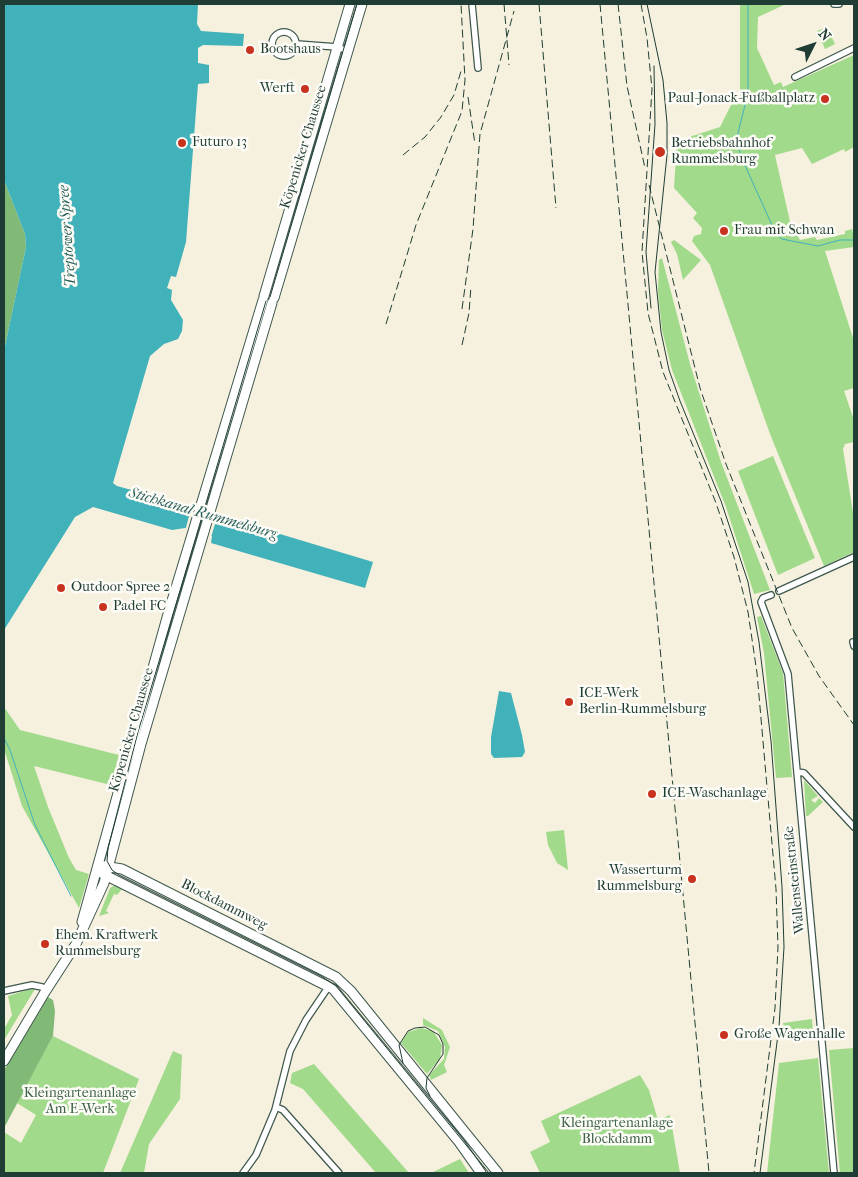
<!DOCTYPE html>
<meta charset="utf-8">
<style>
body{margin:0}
#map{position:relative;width:858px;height:1177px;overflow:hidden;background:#f6f0de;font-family:"IM FELL French Canon",serif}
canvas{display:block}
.frame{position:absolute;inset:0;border:5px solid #1f3d34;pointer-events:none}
.north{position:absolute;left:788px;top:20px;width:50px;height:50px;-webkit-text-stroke:4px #fdfcf7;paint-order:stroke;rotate:49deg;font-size:14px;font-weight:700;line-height:20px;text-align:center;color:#1f3d34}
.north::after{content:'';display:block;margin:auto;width:18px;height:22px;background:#1f3d34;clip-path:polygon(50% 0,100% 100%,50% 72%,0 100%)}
</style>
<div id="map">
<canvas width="858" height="1177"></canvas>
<div class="frame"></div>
<div class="north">N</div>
</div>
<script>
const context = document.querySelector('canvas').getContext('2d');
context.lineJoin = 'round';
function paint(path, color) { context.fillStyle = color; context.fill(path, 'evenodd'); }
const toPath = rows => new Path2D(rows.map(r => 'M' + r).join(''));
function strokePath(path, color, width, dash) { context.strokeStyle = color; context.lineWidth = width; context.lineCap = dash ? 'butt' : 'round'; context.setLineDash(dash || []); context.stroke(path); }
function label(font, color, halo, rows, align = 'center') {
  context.font = font + ' "IM FELL French Canon",serif'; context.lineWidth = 5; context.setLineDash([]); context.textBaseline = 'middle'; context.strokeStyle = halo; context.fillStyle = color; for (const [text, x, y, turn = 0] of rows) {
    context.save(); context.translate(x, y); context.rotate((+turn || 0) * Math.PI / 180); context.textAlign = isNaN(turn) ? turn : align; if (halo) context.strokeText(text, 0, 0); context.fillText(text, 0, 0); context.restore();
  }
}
paint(toPath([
 [740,4,786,4,758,17,757,48,774,85,781,82,783,87,854,55,854,147,845,152,844,149,812,164,802,148,775,155,793,235,797,235,800,240,815,237,817,240,845,234,845,231,852,229,854,238,854,247,825,251,854,341,854,388,844,391,854,420,854,442,845,444,843,449,854,519,854,552,824,566,770,434,710,265,692,241,694,236,701,234,702,228,693,218,697,213,674,188,677,141,720,127,731,105,740,99],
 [827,27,835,44,825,49,817,31],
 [674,240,701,260,683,280,677,254,671,242],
 [662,258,690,364,721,462,770,590,754,594,726,507,672,370,662,330,658,291,659,260],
 [773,456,815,558,778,575,738,471],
 [761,616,783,673,792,777,776,778,764,653,757,617],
 [4,707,20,730,119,755,111,785,34,766,48,807,69,858,76,870,89,874,79,908,22,806,4,749],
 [804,780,818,796,811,800,815,803,819,798,823,802,808,816,806,816],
 [564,830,568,870,557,863,548,845,546,832],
 [115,885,122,889,117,895,114,894,106,911,109,913,99,916,110,888],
 [34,988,35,989,4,1040,4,1029,12,1015,8,996],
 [423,1018,442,1030,450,1047,444,1065,447,1072,431,1080,429,1075,444,1059,445,1047,438,1031,423,1025],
 [812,1019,813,1032,785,1036,783,1023],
 [421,1028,433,1031,442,1045,440,1059,427,1074,401,1043,408,1032],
 [53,1036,139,1079,103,1173,4,1173,4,1132,21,1143,36,1115,17,1103],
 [854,1048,854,1173,840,1173,829,1050],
 [173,1051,182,1055,180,1099,149,1144,144,1173,120,1173],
 [818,1058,829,1173,767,1173,779,1063],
 [314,1064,409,1173,376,1173,303,1089,290,1083,292,1073],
 [640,1075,649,1090,658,1120,670,1115,680,1173,540,1173,530,1152,550,1142,541,1121],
 [460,1159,469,1173,431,1173]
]), '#a2da8b');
paint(toPath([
 [4,180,25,234,26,247,4,351],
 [48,997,53,1000,55,1011,53,1036,4,1128,4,1070]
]), '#81ba77');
paint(toPath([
 [4,4,198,4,197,24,201,31,244,34,243,46,203,45,198,48,198,63,209,65,209,83,198,84,186,242,176,277,171,276,167,288,172,290,171,300,183,320,182,331,178,339,164,344,150,356,113,483,117,486,182,504,191,512,218,520,220,516,373,562,365,588,211,543,212,536,185,528,172,530,93,507,75,517,4,630,4,351,26,247,25,234,4,180],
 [499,691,511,693,522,735,525,752,522,757,494,758,491,754,491,737]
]), '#41b1ba');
paint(toPath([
 [191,509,216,517,218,514,209,544,209,538,185,531]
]), '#f6f0de');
strokePath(toPath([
 [748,4,748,93,736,141,743,161,776,234,782,239,818,246,840,240,854,240],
 [4,738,10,750,35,825,71,896]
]), '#41b1ba', 1);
const street = toPath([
 [472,4,478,68],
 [834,4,839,4],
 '272 44a12 12 0 1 1 24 0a12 12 0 1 1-24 0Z',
 [297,44,337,47,348,51],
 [795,77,854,48],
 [779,591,854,557],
 [771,595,763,598,761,602,788,674,834,1173],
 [853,642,854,646],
 [797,772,804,773,854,827],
 [4,991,32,985,42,987],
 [276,1107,283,1110,339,1173],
 [243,1173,256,1155,275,1110,290,1051,306,1020,329,986]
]);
const secondary = toPath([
 [264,296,350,4],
 [274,298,362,4],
 [104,866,122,869,336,977,351,991,498,1173],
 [103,874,333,989,459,1142,481,1173],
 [82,922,168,614,263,300],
 [4,1061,45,992,76,944,104,883,141,744,272,303]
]);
strokePath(street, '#3f584e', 8);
strokePath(secondary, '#3f584e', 11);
strokePath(street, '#fff', 5.5);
strokePath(secondary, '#fff', 9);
strokePath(toPath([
 [647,4,663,80,667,123,667,155,655,272,661,332,669,370,680,401,721,501,748,582,759,642,771,741,782,887,784,947,779,1027,760,1173],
 [270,297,357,4],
 [266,301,138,732,108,848,107,861,112,870,119,875,321,976,336,986,489,1173],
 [651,308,646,252,655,124,654,66],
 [403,1063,399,1045,408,1031,415,1028,425,1027,439,1035,443,1044,443,1054,427,1078,426,1088,430,1096]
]), '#1f3d34', 1);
strokePath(toPath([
 [504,4,509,65],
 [539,4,556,208],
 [600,4,709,1173],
 [618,4,627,86,645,168],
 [641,4,647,38,652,89,642,252,648,313,663,372,716,503,734,557,748,612,757,673,776,889,778,947,775,1008,754,1173],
 [468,97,475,144],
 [403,155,425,137,441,117,454,95,461,71],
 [649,185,700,388,726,464,792,628,819,676,854,725],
 [462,309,473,229,480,134,514,11],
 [386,324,416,225,462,111,465,80,461,4],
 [462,345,469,313,471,286]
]), '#1f3d34', 1, [8, 4]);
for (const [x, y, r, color] of [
 [250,50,5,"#c8321e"],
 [305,89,5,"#c8321e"],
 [825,99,5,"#c8321e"],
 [182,143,5,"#c8321e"],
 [660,152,6,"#c8321e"],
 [724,231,5,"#c8321e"],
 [61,588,5,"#c8321e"],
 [103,607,5,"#c8321e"],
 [569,702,5,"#c8321e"],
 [652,794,5,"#c8321e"],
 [692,879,5,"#c8321e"],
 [45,944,5,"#c8321e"],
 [724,1035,5,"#c8321e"]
]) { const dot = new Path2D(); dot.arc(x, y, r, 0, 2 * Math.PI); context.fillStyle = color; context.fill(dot); strokePath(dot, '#fdfcf7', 2); }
label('14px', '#1f3d34', '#fdfcf7', [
 ["Bootshaus",260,50],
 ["Werft",295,89,"right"],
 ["Paul-Jonack-Fußballplatz",815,99,"right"],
 ["Futuro 13",192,143],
 ["Betriebsbahnhof",671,144],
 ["Rummelsburg",671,160],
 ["Frau mit Schwan",734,231],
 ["Outdoor Spree 2",71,588],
 ["Padel FC",113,607],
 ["ICE-Werk",579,694],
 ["Berlin-Rummelsburg",579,710],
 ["ICE-Waschanlage",662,794],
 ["Wasserturm",682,871,"right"],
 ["Rummelsburg",682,887,"right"],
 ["Ehem. Kraftwerk",55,936],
 ["Rummelsburg",55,952],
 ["Große Wagenhalle",734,1035]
], 'left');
label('14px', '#1f3d34', '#fdfcf7', [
 ["Köpenicker Chaussee",304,147,-73],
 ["Köpenicker Chaussee",132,730,-74],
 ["Wallensteinstraße",795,880,-96],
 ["Blockdammweg",224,905,27]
]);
label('14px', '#40644a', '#fdfcf7', [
 ["Kleingartenanlage",80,1094],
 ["Am E-Werk",80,1110],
 ["Kleingartenanlage",617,1124],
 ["Blockdamm",617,1140]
]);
label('italic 15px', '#29605c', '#fdfcf7', [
 ["Treptower Spree",68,236,-94],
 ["Stichkanal Rummelsburg",203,514,16]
]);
</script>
